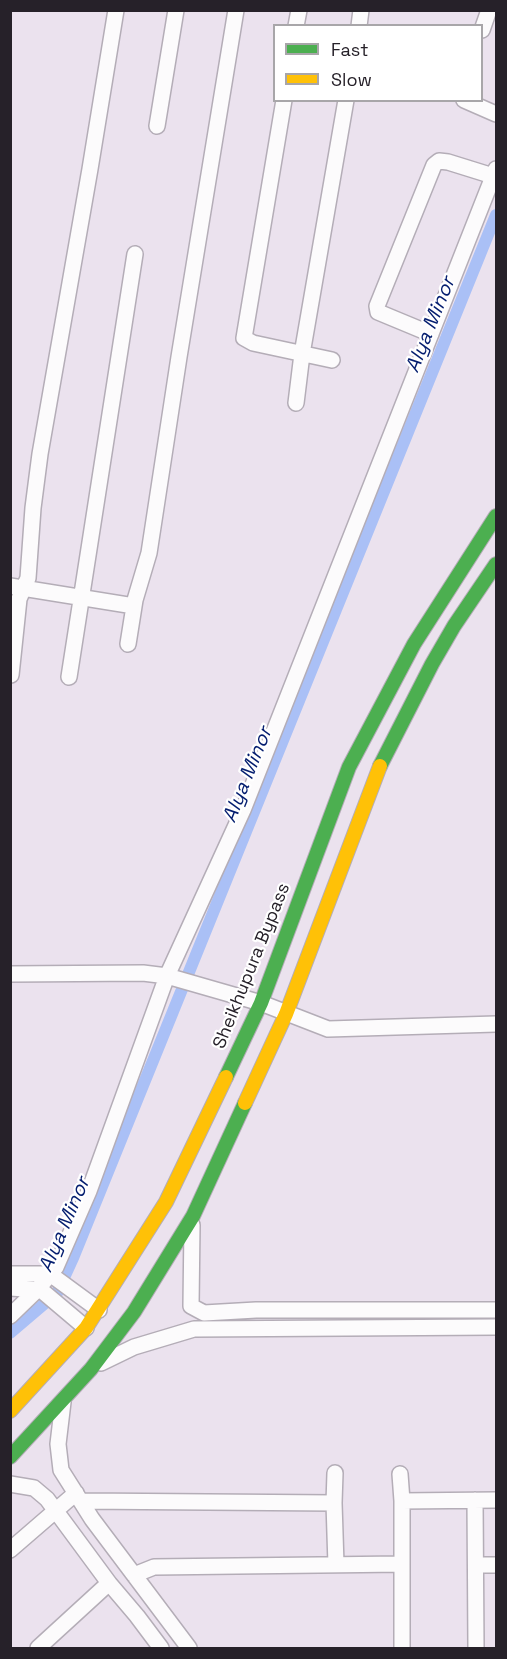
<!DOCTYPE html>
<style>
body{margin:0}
#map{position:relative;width:507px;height:1659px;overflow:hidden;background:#ebe2ee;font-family:"Space Grotesk",sans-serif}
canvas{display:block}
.frame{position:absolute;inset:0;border:12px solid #262129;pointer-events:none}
.legend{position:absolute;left:273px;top:24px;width:210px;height:78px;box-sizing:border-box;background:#fff;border:2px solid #a8a6a9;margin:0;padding:8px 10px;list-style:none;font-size:18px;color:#262129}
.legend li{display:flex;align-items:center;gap:12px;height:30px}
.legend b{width:30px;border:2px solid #a8a6a9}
</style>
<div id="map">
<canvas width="507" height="1659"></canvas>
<div class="frame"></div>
<ul class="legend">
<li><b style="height:8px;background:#4caf50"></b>Fast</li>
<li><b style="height:8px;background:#ffc107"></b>Slow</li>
</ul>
</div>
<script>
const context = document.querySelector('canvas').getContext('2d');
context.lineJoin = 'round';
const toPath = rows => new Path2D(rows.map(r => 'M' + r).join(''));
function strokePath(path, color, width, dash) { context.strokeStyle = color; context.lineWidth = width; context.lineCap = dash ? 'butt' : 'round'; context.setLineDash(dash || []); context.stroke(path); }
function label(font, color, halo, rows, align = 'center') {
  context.font = font + ' "Space Grotesk",sans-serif'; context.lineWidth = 4.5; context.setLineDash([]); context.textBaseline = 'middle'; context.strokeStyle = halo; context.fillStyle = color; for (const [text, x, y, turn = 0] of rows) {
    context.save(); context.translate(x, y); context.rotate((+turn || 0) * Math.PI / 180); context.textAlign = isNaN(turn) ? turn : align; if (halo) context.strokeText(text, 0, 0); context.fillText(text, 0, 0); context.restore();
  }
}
strokePath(toPath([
 [10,1333,57,1293,73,1258,496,215]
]), '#aac0f6', 12);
const street = toPath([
 [296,26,299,10],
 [359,26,361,10],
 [482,30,489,10],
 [284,100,244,338,253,343,332,360],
 [464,100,496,114],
 [157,126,176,10],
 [431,334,378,312,377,306,434,165,439,161,448,162,493,176],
 [296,403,302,354,346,100],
 [10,586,134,606],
 [128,644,135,600,149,553,179,357,236,10],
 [11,675,19,599,28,578,33,508,40,454,90,169,116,10],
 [69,677,135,254],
 [10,974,143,973,167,976,261,1003,328,1029,496,1024],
 [192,1225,191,1306,204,1313,256,1310,496,1310],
 [10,1274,50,1274,99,1310],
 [10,1288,41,1290,86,1328],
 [10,1316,38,1289,56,1267,89,1191,167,976,243,810,496,169],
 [101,1363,134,1347,194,1329,496,1327],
 [63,1402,58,1444,61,1470,92,1519,189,1648],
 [400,1474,402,1501,402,1648],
 [10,1484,34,1488,47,1499,109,1583,38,1648],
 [475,1500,476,1648],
 [81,1501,334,1503,335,1473],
 [402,1501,496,1500],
 [334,1503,336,1565],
 [10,1550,76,1493],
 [476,1565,496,1565],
 [134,1575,154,1567,402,1564],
 [109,1583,137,1616,161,1648]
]);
const fast = toPath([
 [380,766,432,664,454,626,496,564],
 [226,1077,261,1003,349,767,414,644,496,516],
 [10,1457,91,1369,134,1312,193,1216,245,1103]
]);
const slow = toPath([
 [245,1103,286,1014,380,766],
 [10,1411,86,1328,166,1202,226,1077]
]);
strokePath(street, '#b4adb7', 18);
strokePath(fast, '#b4adb7', 16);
strokePath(slow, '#b4adb7', 16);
strokePath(street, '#fcfbfc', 15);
strokePath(fast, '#4caf50', 14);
strokePath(slow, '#ffc107', 14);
label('18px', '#262129', '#fff', [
 ["Sheikhupura Bypass",252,966,-68]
]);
label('italic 20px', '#041d6f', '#fff', [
 ["Alya Minor",431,325,-68],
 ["Alya Minor",248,775,-68],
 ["Alya Minor",65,1225,-67]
]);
</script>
